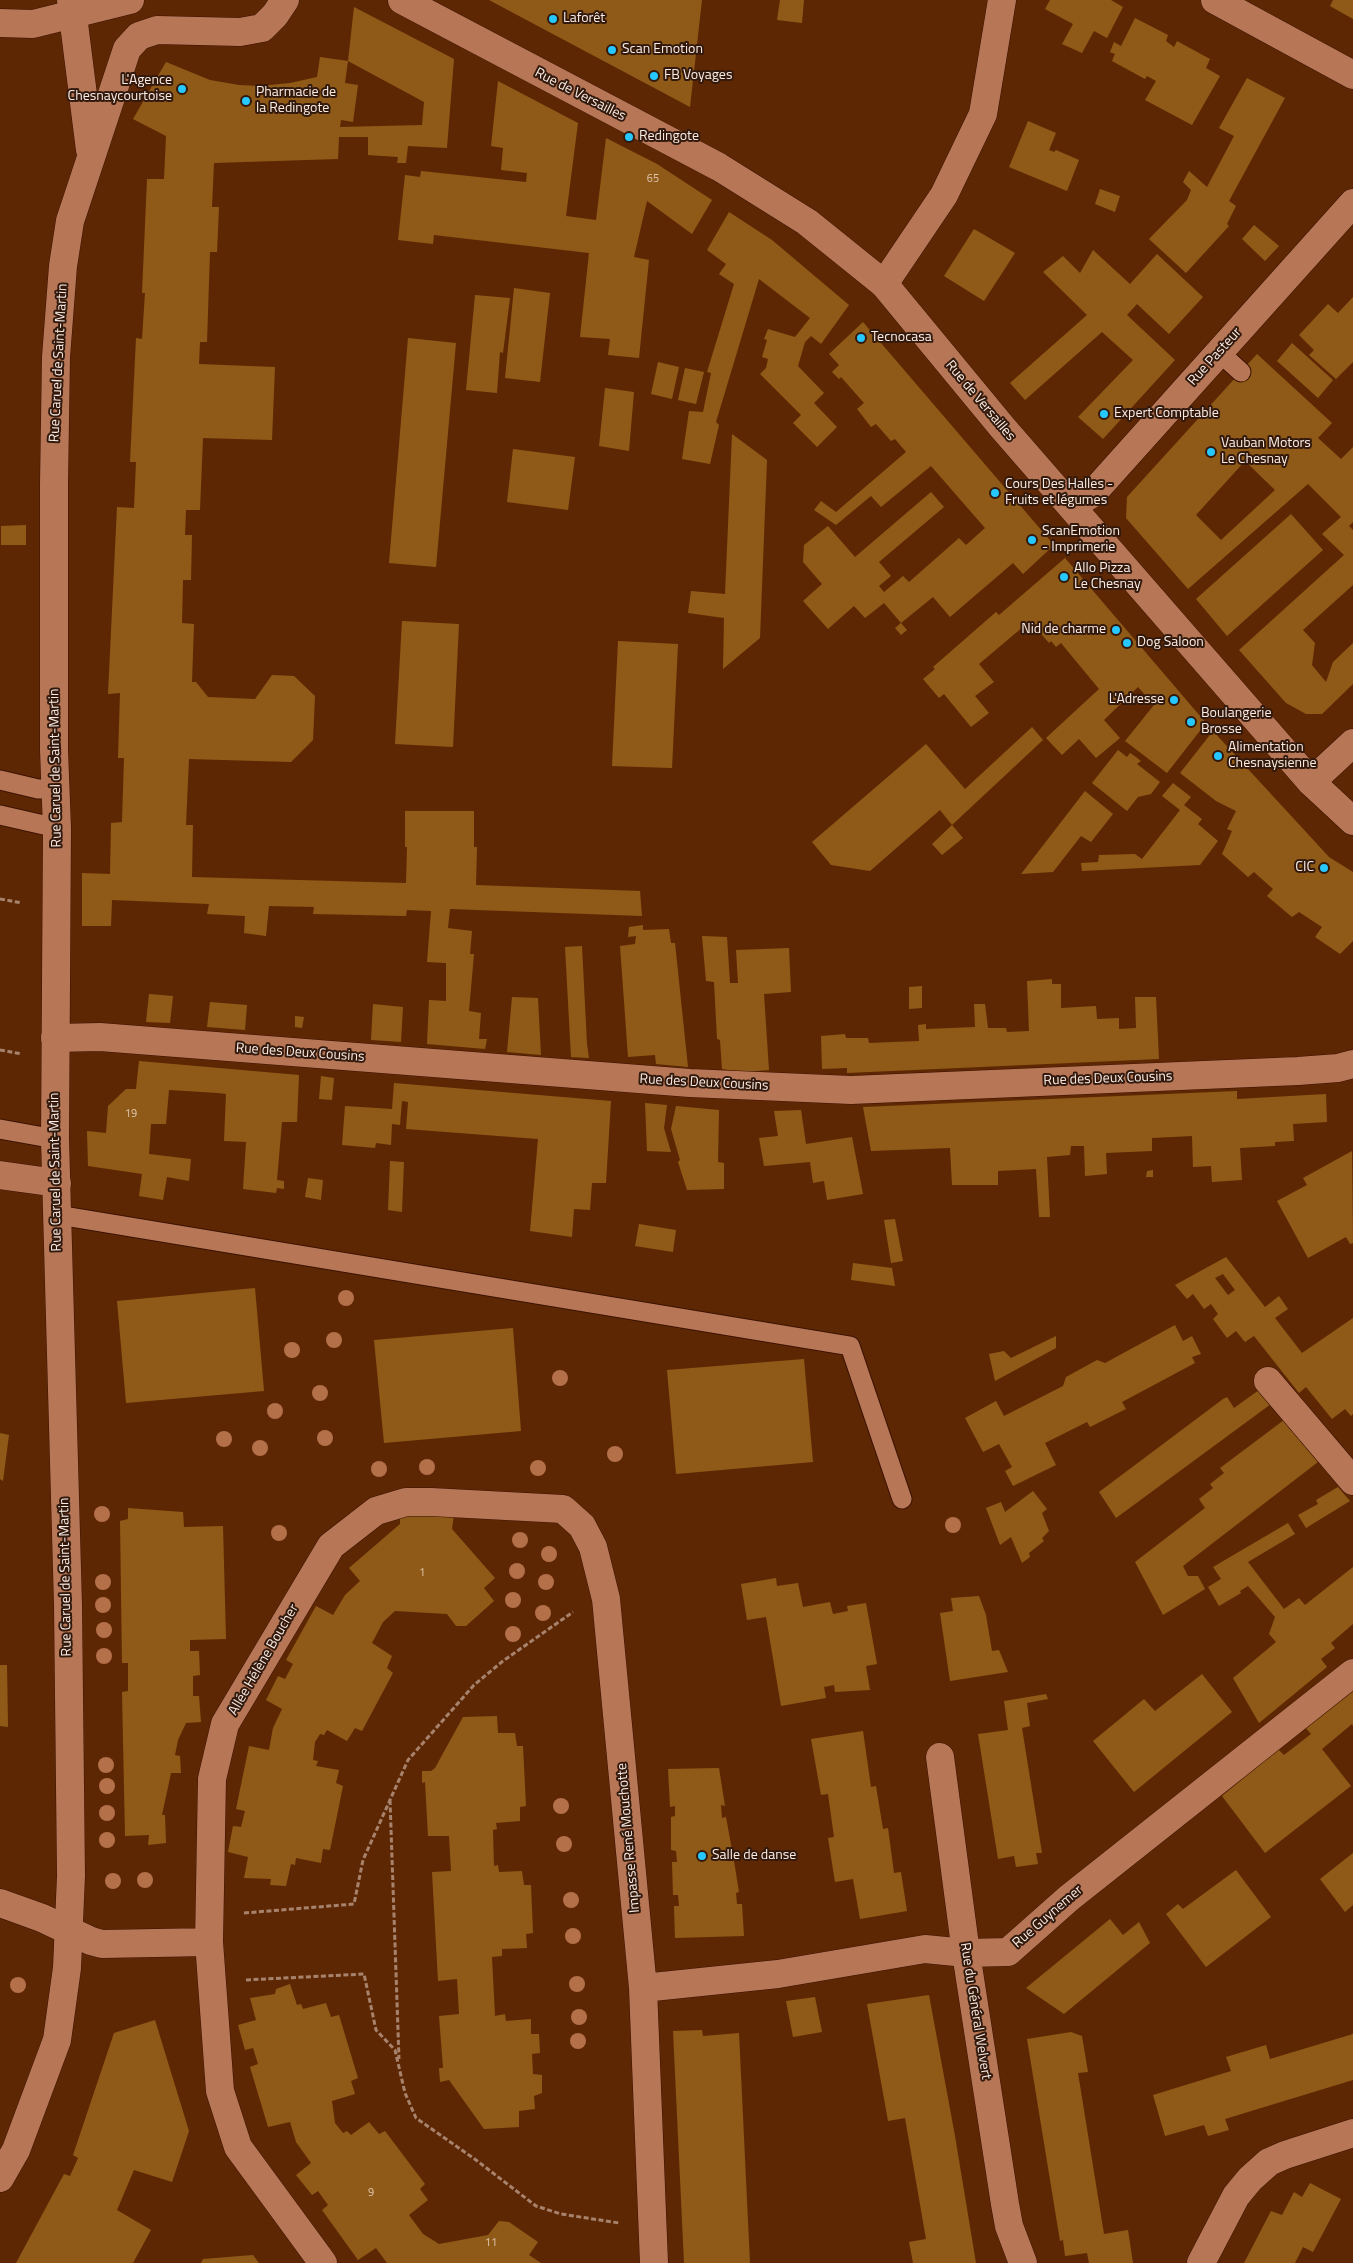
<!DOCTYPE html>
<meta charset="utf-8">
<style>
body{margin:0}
canvas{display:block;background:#5e2703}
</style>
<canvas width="1353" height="2263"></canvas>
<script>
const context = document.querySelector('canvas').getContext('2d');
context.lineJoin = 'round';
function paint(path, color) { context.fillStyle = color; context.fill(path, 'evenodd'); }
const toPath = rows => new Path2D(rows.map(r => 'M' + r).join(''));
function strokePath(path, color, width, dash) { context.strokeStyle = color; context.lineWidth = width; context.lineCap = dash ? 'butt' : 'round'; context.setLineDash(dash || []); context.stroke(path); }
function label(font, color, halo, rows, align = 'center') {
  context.font = font + ' "Titillium Web",sans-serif'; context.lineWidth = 4; context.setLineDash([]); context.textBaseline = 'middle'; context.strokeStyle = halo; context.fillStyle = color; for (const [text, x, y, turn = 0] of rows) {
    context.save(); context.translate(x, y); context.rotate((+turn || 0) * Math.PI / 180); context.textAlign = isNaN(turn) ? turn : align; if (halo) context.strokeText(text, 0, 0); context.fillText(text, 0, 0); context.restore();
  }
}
paint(toPath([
 [489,0,702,0,690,107],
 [780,0,804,0,802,23,777,20],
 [1050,0,1111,0,1123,7,1107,38,1094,31,1082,53,1062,44,1073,24,1045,9],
 [1333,0,1353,0,1353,19,1330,6],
 [354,7,454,59,447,148,408,146,406,163,397,163,398,157,368,155,368,137,339,137,338,159,214,163,212,207,219,207,217,252,210,252,207,342,200,342,199,364,275,367,272,440,203,438,200,510,186,510,185,535,192,535,191,580,183,580,182,623,194,624,192,682,196,682,208,697,255,699,272,675,294,676,315,696,313,740,291,762,189,759,186,825,193,825,192,877,406,883,407,847,405,847,405,811,474,811,474,847,477,847,476,885,640,891,642,916,450,909,448,928,472,931,470,954,474,954,469,1011,481,1013,479,1039,487,1039,485,1049,427,1044,429,1000,446,1001,446,963,427,962,431,911,407,910,406,916,313,914,314,907,269,906,266,936,244,933,245,916,207,914,209,904,112,900,111,926,82,926,82,873,110,874,111,823,122,822,124,758,118,758,120,693,108,694,117,507,134,508,136,462,130,462,136,338,142,339,145,293,142,293,147,179,164,179,166,136,133,119,166,62,210,80,239,85,260,86,290,83,317,77,320,57,348,61,345,83,358,85,353,122,341,120,340,127,422,125,424,102,348,61],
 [1135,18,1168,35,1166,41,1174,47,1177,41,1210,59,1206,68,1220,76,1192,125,1145,100,1156,81,1147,76,1145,79,1112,61,1115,54,1110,52,1114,42,1121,46],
 [1247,78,1285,98,1229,201,1236,206,1227,224,1229,226,1186,273,1149,239,1187,200,1191,190,1183,182,1189,171,1207,187,1234,136,1219,128],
 [498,81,578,123,566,216,596,220,606,138,657,164,712,200,692,234,647,201,634,257,649,260,639,358,608,355,610,339,580,337,589,253,434,235,433,244,398,240,405,175,420,177,421,171,526,182,527,173,501,170,503,148,491,146],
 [1028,121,1056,133,1049,150,1054,152,1056,150,1079,160,1067,191,1009,167],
 [1100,189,1120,196,1115,212,1095,204],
 [729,212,772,240,849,305,821,344,811,336,805,342,798,366,824,393,814,403,837,427,817,447,793,423,801,415,760,374,766,368,768,359,762,357,767,340,764,339,768,329,795,337,810,318,759,279,716,422,719,425,710,464,682,459,689,411,703,412,711,373,707,372,734,284,719,274,726,264,707,250],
 [1254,225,1279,246,1265,261,1242,239],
 [974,229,1015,253,984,301,944,276],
 [1093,250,1130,284,1157,254,1203,297,1169,334,1137,304,1127,315,1175,360,1103,439,1078,417,1133,360,1102,332,1025,400,1010,383,1087,315,1043,272,1063,256,1080,273],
 [514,288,550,293,540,382,505,378],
 [475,295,510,298,503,353,500,352,497,393,466,390],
 [1353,297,1353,362,1336,379,1309,355,1314,350,1299,335,1328,304,1338,313],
 [863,322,1054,545,1023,574,1013,563,950,617,933,597,901,623,884,603,865,618,854,606,828,629,803,601,822,584,803,562,804,545,828,526,855,557,931,492,944,507,879,562,891,576,879,586,884,592,903,576,909,582,959,538,966,545,985,528,931,466,881,507,871,496,836,525,814,510,821,501,836,512,906,452,895,439,891,441,876,424,871,427,857,409,864,403,841,377,839,379,832,372,839,365,829,354],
 [408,338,456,343,436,567,389,563],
 [1292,343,1333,380,1318,398,1277,361],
 [1257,354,1332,423,1318,438,1341,459,1353,447,1353,522,1349,526,1353,530,1353,585,1303,630,1315,643,1312,665,1326,682,1333,662,1353,643,1353,684,1322,714,1306,714,1286,703,1239,650,1344,555,1322,534,1341,517,1308,484,1188,589,1126,518,1127,497],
 [1245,461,1275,490,1221,540,1196,515],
 [658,362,679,367,672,399,651,394],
 [685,368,704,372,696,404,678,400],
 [605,388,634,392,629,451,599,446],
 [732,434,767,460,760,638,723,669,724,618,688,613,691,591,725,594],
 [513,449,575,457,568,510,507,502],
 [1291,514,1323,550,1227,636,1196,599],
 [26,525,26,545,1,545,1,526],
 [1065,558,1206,723,1167,773,1125,741,1154,705,1138,687,1104,720,1120,738,1096,758,1079,739,1062,755,1046,738,1099,689,1061,643,1056,647,1051,641,1049,643,1030,621,979,664,994,682,975,696,989,713,971,727,944,694,939,698,923,679,935,669,933,667,996,612,999,615],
 [402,621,459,624,453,747,395,744],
 [901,623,907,630,901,635,895,628],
 [618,641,678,644,672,768,612,766],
 [1032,727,1043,740,952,825,940,810,870,871,831,865,812,842,926,744,965,789],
 [1213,731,1329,857,1353,872,1353,941,1340,954,1315,937,1322,927,1299,912,1292,917,1267,896,1273,889,1254,872,1248,877,1222,854,1232,831,1227,829,1236,811,1216,801,1180,773],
 [1118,750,1127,757,1130,753,1136,757,1141,761,1137,764,1160,782,1151,794,1138,797,1127,811,1092,783],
 [1173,783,1191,797,1184,805,1202,819,1198,824,1218,841,1200,865,1082,871,1081,863,1098,862,1099,855,1135,854,1142,859,1180,810,1162,796],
 [1085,791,1113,814,1091,842,1081,836,1053,872,1021,874],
 [952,825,963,838,942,855,932,844],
 [643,925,643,930,669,929,671,943,675,943,688,1067,656,1064,655,1055,628,1057,620,946,635,944,636,936,628,937,629,927],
 [702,936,727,937,730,983,738,983,736,950,789,948,791,992,764,994,769,1070,745,1072,722,1069,720,1040,717,1039,714,982,706,981],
 [582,946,587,1044,589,1058,571,1057,565,947],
 [1052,979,1052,984,1061,984,1061,1008,1096,1006,1097,1019,1119,1018,1119,1029,1136,1028,1135,997,1156,997,1159,1059,847,1073,847,1068,822,1069,821,1036,845,1034,846,1038,868,1038,869,1043,919,1041,918,1025,926,1024,926,1029,975,1027,974,1004,985,1004,988,1028,1006,1028,1007,1032,1029,1031,1027,981],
 [922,986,922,1008,909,1009,909,987],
 [149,994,173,996,170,1023,146,1022],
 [512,997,538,998,541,1055,507,1052],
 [210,1002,247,1005,245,1030,207,1027],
 [373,1004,403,1007,401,1042,371,1040],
 [295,1016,304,1017,302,1028,295,1027],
 [139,1061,299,1075,297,1122,282,1122,277,1180,284,1181,284,1189,277,1188,276,1193,243,1189,246,1142,224,1141,226,1094,218,1093,169,1090,166,1124,151,1124,149,1154,191,1159,189,1181,167,1177,163,1200,139,1196,142,1174,88,1166,87,1131,106,1133,108,1106,126,1089,136,1089],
 [321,1076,334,1078,332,1100,319,1099],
 [394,1083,611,1101,606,1183,592,1183,590,1210,574,1209,572,1237,530,1231,538,1139,406,1129,408,1102,402,1101,400,1125,392,1124,391,1145,376,1143,375,1148,342,1145,345,1106,392,1109],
 [1237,1091,1237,1099,1326,1094,1327,1122,1293,1124,1294,1141,1275,1142,1275,1146,1240,1148,1242,1180,1212,1182,1211,1166,1193,1167,1192,1136,1152,1138,1152,1151,1106,1153,1107,1174,1085,1176,1084,1146,1071,1146,1070,1155,1047,1157,1050,1217,1039,1217,1036,1169,998,1171,998,1185,952,1185,950,1148,871,1151,863,1107],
 [645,1103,667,1105,664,1128,671,1152,647,1151],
 [676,1106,719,1110,718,1162,724,1163,724,1189,687,1190,678,1162,680,1160,671,1129],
 [801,1110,806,1144,852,1137,863,1194,827,1200,824,1181,813,1183,810,1162,764,1166,759,1138,778,1136,774,1111],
 [1352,1151,1353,1243,1350,1244,1346,1237,1308,1258,1277,1201,1307,1185,1303,1178],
 [390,1161,404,1162,402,1212,388,1210],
 [1153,1170,1153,1177,1146,1177,1147,1171],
 [308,1178,323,1180,321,1200,305,1197],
 [895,1219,903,1261,891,1263,884,1220],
 [639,1224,676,1230,673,1252,635,1246],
 [1226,1257,1265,1307,1279,1296,1288,1309,1275,1318,1302,1353,1353,1318,1353,1414,1351,1416,1345,1409,1332,1419,1306,1387,1299,1393,1254,1336,1245,1342,1236,1331,1227,1338,1213,1319,1218,1314,1211,1304,1204,1309,1193,1294,1187,1299,1175,1285],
 [1223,1274,1235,1290,1228,1295,1215,1278],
 [853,1263,892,1268,895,1286,851,1280],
 [255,1288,264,1391,126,1403,117,1301],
 [1175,1325,1183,1341,1192,1336,1201,1354,1192,1357,1195,1363,1122,1402,1126,1409,1090,1427,1087,1422,1045,1443,1056,1465,1013,1486,1005,1471,1012,1467,999,1444,983,1452,965,1418,996,1401,1004,1416,1063,1386,1066,1377,1097,1360,1105,1363],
 [513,1328,521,1431,384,1443,374,1340],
 [1056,1336,1056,1348,995,1381,989,1354,1004,1351,1011,1358],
 [804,1359,813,1462,676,1474,667,1370],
 [1259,1390,1271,1404,1116,1518,1099,1492,1223,1399,1227,1397,1234,1408],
 [1284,1420,1318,1462,1183,1566,1188,1576,1198,1576,1205,1589,1163,1615,1135,1562,1205,1508,1199,1499,1213,1488,1210,1484,1224,1473,1220,1468],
 [0,1433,9,1435,3,1481,0,1479],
 [1338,1487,1350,1501,1306,1528,1298,1515,1318,1504,1316,1500],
 [1033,1491,1047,1509,1042,1513,1049,1531,1042,1538,1044,1541,1029,1553,1030,1557,1022,1563,1011,1537,1000,1545,986,1508,1001,1502,1005,1512],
 [128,1508,183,1512,184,1527,223,1526,226,1639,190,1640,190,1651,199,1651,200,1675,193,1676,193,1696,199,1696,201,1722,186,1723,178,1740,175,1755,180,1756,181,1773,171,1773,162,1815,165,1815,166,1843,148,1845,149,1835,125,1836,122,1692,128,1691,128,1663,122,1663,120,1521,128,1519],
 [400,1511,454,1514,452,1529,495,1578,484,1588,494,1601,466,1626,456,1626,447,1614,395,1611,383,1622,372,1643,392,1656,387,1668,393,1673,362,1731,355,1728,347,1741,327,1730,324,1735,320,1734,315,1742,313,1760,318,1761,316,1766,339,1770,336,1783,343,1786,330,1850,323,1849,321,1863,296,1858,295,1865,291,1864,286,1886,270,1885,271,1879,244,1878,248,1857,228,1852,233,1826,241,1827,245,1811,236,1809,249,1746,269,1750,273,1728,282,1709,266,1700,278,1676,285,1679,293,1664,286,1660,316,1606,333,1615,345,1595,360,1581,349,1568,400,1524],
 [1288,1523,1295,1534,1248,1562,1284,1609,1299,1598,1305,1605,1353,1567,1353,1624,1331,1643,1335,1648,1321,1659,1327,1667,1259,1723,1233,1678,1276,1642,1269,1634,1275,1617,1248,1586,1240,1591,1241,1593,1219,1606,1208,1587,1221,1579,1213,1567],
 [776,1578,777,1586,798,1583,803,1607,830,1602,833,1614,848,1611,847,1606,866,1603,877,1664,866,1666,870,1690,835,1692,834,1685,824,1687,826,1698,781,1706,766,1617,747,1620,741,1584],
 [979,1596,986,1615,992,1651,999,1650,1008,1672,950,1681,940,1613,953,1611,951,1598],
 [0,1665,7,1665,8,1727,0,1726],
 [1202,1674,1232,1712,1134,1792,1093,1741,1144,1699,1155,1711],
 [1353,1688,1353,1726,1352,1724,1322,1749,1351,1786,1265,1853,1222,1796,1278,1749,1284,1755,1311,1734,1305,1727],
 [1046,1694,1048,1699,1027,1703,1030,1726,1022,1728,1042,1853,1036,1853,1038,1864,1016,1867,1014,1856,998,1859,978,1734,1008,1730,1004,1701],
 [497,1716,498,1733,515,1733,517,1746,523,1746,526,1806,520,1807,520,1821,496,1823,497,1829,493,1830,494,1866,498,1865,499,1872,522,1871,524,1885,531,1885,533,1933,526,1934,527,1948,502,1949,502,1956,492,1957,495,2016,505,2014,506,2021,531,2019,531,2034,539,2034,540,2053,532,2054,533,2074,542,2075,542,2093,534,2096,535,2109,519,2111,519,2127,484,2129,449,2080,440,2082,439,2068,443,2068,439,2016,459,2014,457,1979,438,1981,432,1872,451,1871,449,1836,428,1836,425,1782,422,1783,422,1771,431,1771,435,1768,463,1717],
 [863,1731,871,1787,876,1786,883,1829,888,1828,894,1873,901,1872,907,1911,860,1919,853,1879,835,1882,828,1838,834,1837,828,1794,821,1795,811,1739],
 [719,1768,725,1806,721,1805,722,1818,726,1817,732,1850,728,1851,728,1861,734,1861,739,1892,736,1893,737,1904,742,1904,744,1936,675,1938,674,1906,679,1906,678,1895,673,1895,672,1862,677,1862,676,1851,671,1850,671,1817,675,1816,675,1806,670,1807,668,1769],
 [1353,1853,1353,1905,1345,1912,1320,1879],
 [1236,1870,1271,1917,1206,1967,1166,1914,1178,1904,1183,1909],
 [1110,1919,1123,1935,1139,1922,1150,1943,1064,2014,1026,1988],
 [290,1984,297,2005,301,2004,303,2009,326,2003,331,2017,339,2015,358,2078,351,2081,355,2094,332,2101,335,2123,343,2133,347,2131,351,2135,369,2122,379,2134,385,2131,425,2184,420,2189,428,2200,409,2215,423,2234,439,2244,488,2235,499,2221,509,2222,538,2242,529,2255,541,2263,387,2263,376,2248,358,2260,322,2210,328,2205,318,2191,312,2195,296,2175,311,2163,296,2142,290,2122,268,2127,250,2067,258,2064,253,2048,245,2050,238,2025,256,2020,250,1998,275,1994,276,1989],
 [929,1995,955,2136,976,2263,913,2263,909,2242,926,2239,905,2118,888,2121,867,2004],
 [815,1997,822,2032,793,2037,786,2001],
 [155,2020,189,2131,172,2182,134,2170,117,2210,151,2230,133,2263,16,2263,64,2174,70,2176,78,2158,73,2155,114,2033],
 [702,2030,703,2036,739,2033,750,2263,684,2263,673,2031],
 [1071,2032,1082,2036,1088,2072,1078,2073,1104,2234,1128,2230,1133,2263,1089,2263,1087,2253,1065,2256,1063,2240,1060,2241,1027,2039],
 [1353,2034,1353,2080,1225,2119,1229,2130,1208,2136,1204,2125,1165,2136,1153,2095,1231,2071,1226,2057,1266,2045,1270,2059],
 [1310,2183,1341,2199,1313,2252,1303,2247,1295,2263,1244,2263,1271,2211,1282,2215,1294,2192,1302,2197],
 [253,2255,259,2263,201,2263,203,2259]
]), '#8f5a17');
const service = toPath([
 [1219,352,1241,372],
 [0,780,38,789,56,789],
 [0,815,57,828],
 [0,1129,55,1139],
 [58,1215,850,1346,902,1499]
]);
const minor = toPath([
 [1215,0,1353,75],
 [884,284,944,195,983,114,1002,0],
 [1072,506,1093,493,1353,203],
 [1311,782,1353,743],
 [55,1038,100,1037,690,1083,851,1090,1298,1071,1338,1068,1353,1064],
 [0,1175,57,1183],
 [1268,1381,1353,1481],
 [940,1757,966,1953,1005,2204,1009,2226,1023,2263],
 [0,1903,42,1918,91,1941,102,1944,209,1942],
 [643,1988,778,1974,925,1949,966,1953,1008,1952,1069,1898,1353,1673],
 [323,2263,238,2147,220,2091,209,1942,212,1779,225,1724,331,1546,376,1511,406,1502,431,1502,563,1509,582,1526,593,1547,606,1599,643,1988,654,2263],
 [1201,2263,1236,2196,1250,2179,1269,2162,1285,2155,1353,2133]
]);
const tertiary = toPath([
 [71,0,90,150],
 [0,2178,16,2150,57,2040,67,1968,71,1876,68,1605,55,1139,57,828,54,750,54,484,56,357,63,266,70,221,127,49,139,36,157,30,240,32,262,28,275,15,285,0]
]);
const secondary = toPath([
 [402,0,719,167,807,222,884,284,1002,427,1311,782,1353,821],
 [0,23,33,24,130,0]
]);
strokePath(service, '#3b1200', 21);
strokePath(minor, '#3b1200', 29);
strokePath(tertiary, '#3b1200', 29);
strokePath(secondary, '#3b1200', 29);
strokePath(toPath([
 [0,899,22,903],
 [0,1050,22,1054],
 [390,1800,399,2059],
 [244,1913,354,1904,363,1860,408,1760,474,1685,503,1661,573,1612],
 [246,1980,364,1974,376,2030,395,2050,405,2093,416,2118,476,2160,536,2206,561,2214,619,2223]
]), '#a7836d', 3, [5, 2.5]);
strokePath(service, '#b77757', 19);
strokePath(minor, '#b77757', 28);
strokePath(tertiary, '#b77757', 28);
strokePath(secondary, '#b77757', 28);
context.fillStyle = '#b37049';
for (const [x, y] of [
 [346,1298],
 [334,1340],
 [292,1350],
 [560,1378],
 [320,1393],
 [275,1411],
 [325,1438],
 [224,1439],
 [260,1448],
 [615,1454],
 [427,1467],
 [538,1468],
 [379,1469],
 [102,1514],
 [953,1525],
 [279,1533],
 [520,1540],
 [549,1554],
 [517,1571],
 [103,1582],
 [546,1582],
 [513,1600],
 [103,1605],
 [543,1613],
 [104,1630],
 [513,1634],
 [104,1656],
 [106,1765],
 [107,1786],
 [561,1806],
 [107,1813],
 [107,1840],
 [564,1844],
 [145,1880],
 [113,1881],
 [571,1900],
 [573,1936],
 [577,1984],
 [18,1985],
 [579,2017],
 [578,2041]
]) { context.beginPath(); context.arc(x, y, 8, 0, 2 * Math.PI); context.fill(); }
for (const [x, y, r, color] of [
 [553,19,5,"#27c8ff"],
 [612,50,5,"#27c8ff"],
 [654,76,5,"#27c8ff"],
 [182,89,5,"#27c8ff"],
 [246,101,5,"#27c8ff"],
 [629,137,5,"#27c8ff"],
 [861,338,5,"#27c8ff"],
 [1104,414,5,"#27c8ff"],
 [1211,452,5,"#27c8ff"],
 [995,493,5,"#27c8ff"],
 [1032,540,5,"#27c8ff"],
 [1064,577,5,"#27c8ff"],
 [1116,630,5,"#27c8ff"],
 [1127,643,5,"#27c8ff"],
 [1174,700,5,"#27c8ff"],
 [1191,722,5,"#27c8ff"],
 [1218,756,5,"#27c8ff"],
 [1324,868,5,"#27c8ff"],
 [702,1856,5,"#27c8ff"]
]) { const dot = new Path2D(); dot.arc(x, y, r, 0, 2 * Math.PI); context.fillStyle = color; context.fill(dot); strokePath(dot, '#32190c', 2); }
label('11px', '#dfc8b2', null, [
 ["65",653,179],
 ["19",131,1114],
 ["1",422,1573],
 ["9",371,2193],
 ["11",491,2243]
]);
label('14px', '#faece5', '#32190c', [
 ["Laforêt",563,19],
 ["Scan Emotion",622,50],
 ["FB Voyages",664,76],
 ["L'Agence",172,81,"right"],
 ["Chesnaycourtoise",172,97,"right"],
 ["Pharmacie de",256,93],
 ["la Redingote",256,109],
 ["Redingote",639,137],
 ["Tecnocasa",871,338],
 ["Expert Comptable",1114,414],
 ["Vauban Motors",1221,444],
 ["Le Chesnay",1221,460],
 ["Cours Des Halles -",1005,485],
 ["Fruits et légumes",1005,501],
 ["ScanEmotion",1042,532],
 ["- Imprimerie",1042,548],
 ["Allo Pizza",1074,569],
 ["Le Chesnay",1074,585],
 ["Nid de charme",1106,630,"right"],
 ["Dog Saloon",1137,643],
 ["L'Adresse",1164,700,"right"],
 ["Boulangerie",1201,714],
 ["Brosse",1201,730],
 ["Alimentation",1228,748],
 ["Chesnaysienne",1228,764],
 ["CIC",1314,868,"right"],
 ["Salle de danse",712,1856]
], 'left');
label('14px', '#faece5', '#32190c', [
 ["Rue de Versailles",580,95,27],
 ["Rue Pasteur",1215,357,-48],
 ["Rue Caruel de Saint-Martin",59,363,-87],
 ["Rue de Versailles",980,401,50],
 ["Rue Caruel de Saint-Martin",56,768,-91],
 ["Rue des Deux Cousins",300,1053,4],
 ["Rue des Deux Cousins",1108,1079,-2],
 ["Rue des Deux Cousins",704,1083,3],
 ["Rue Caruel de Saint-Martin",56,1172,-91],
 ["Rue Caruel de Saint-Martin",66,1577,-91],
 ["Allée Hélène Boucher",264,1660,-60],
 ["Impasse René Mouchotte",629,1838,-95],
 ["Rue Guynemer",1048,1917,-41],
 ["Rue du Général Welvert",975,2011,81]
]);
</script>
